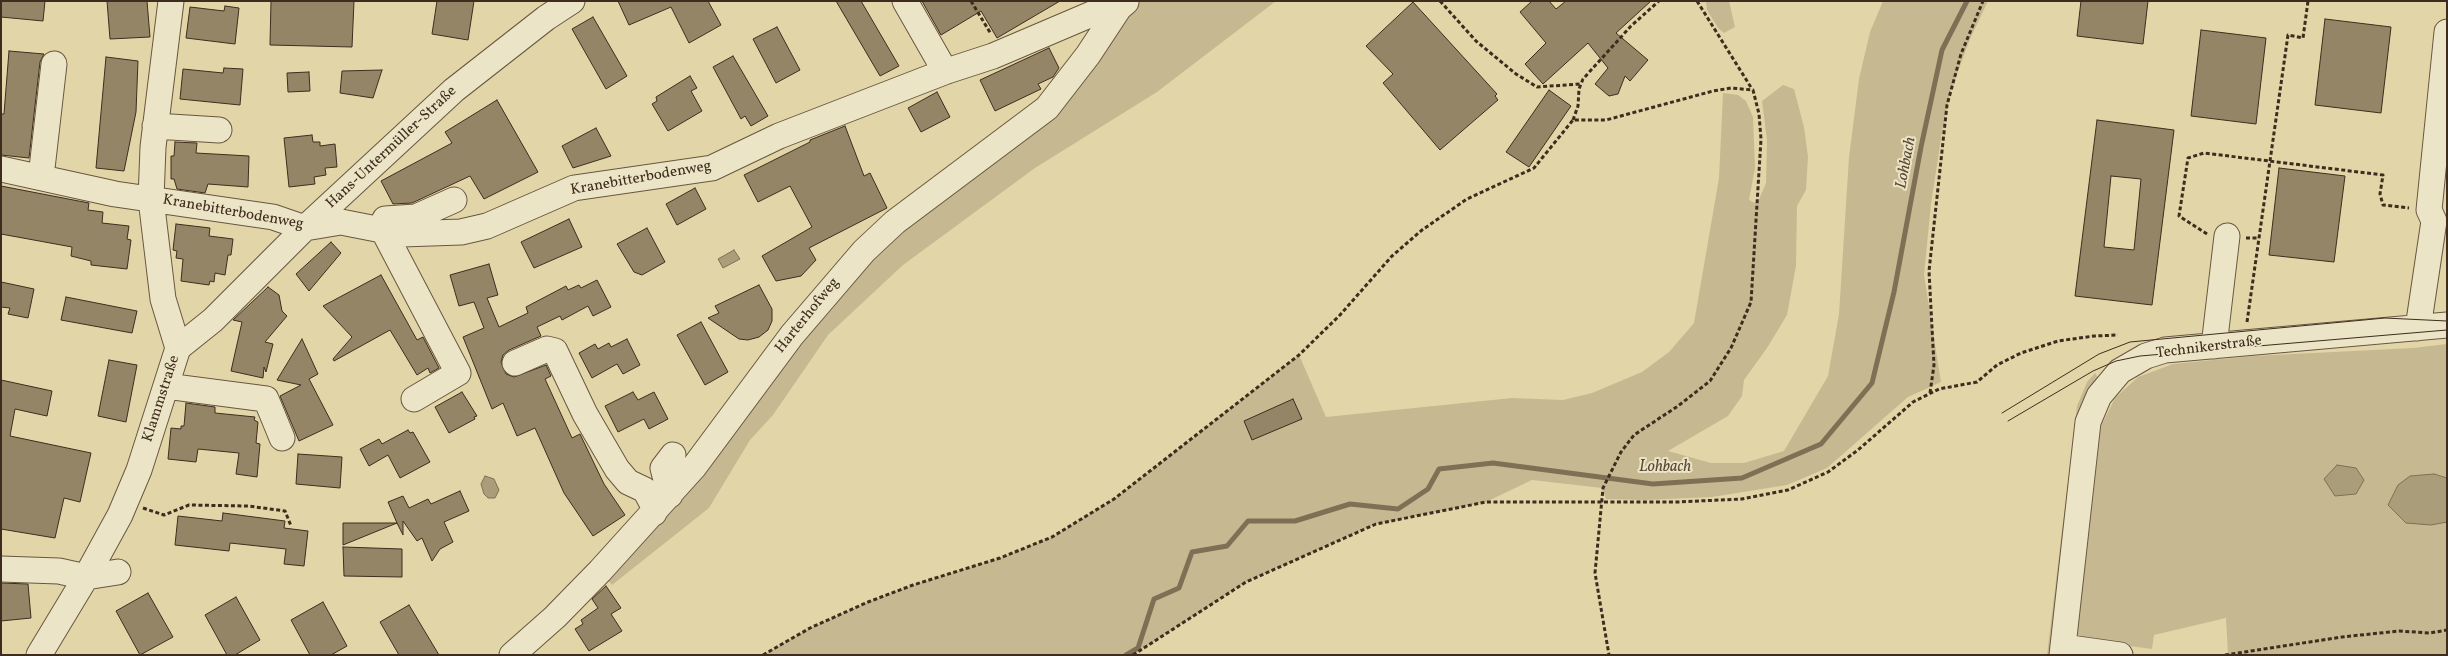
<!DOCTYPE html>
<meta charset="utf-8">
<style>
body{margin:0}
#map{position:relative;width:2448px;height:656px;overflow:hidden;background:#e2d6a8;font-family:Vollkorn,serif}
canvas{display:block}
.frame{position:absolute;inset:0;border:2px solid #3e2d1e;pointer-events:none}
</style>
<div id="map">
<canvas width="2448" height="656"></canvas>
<div class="frame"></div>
</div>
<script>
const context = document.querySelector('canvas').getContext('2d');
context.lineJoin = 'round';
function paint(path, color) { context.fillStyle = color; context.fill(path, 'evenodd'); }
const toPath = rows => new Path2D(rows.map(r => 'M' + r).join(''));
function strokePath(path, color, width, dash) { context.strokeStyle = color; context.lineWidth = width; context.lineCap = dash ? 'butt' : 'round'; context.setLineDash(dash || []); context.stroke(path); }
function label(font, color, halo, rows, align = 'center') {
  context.font = font + ' Vollkorn,serif'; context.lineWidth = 4; context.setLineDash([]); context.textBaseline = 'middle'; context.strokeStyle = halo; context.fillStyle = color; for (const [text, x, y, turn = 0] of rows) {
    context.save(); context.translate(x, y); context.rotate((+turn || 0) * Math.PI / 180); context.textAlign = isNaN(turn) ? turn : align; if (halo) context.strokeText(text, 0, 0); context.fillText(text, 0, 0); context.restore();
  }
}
paint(toPath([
 [1127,1,1276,1,1157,92,1035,168,903,265,828,335,773,415,750,440,709,508,612,585,600,571,831,287,1047,108],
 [1706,1,1729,1,1735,27,1724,33,1718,28,1707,10],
 [1883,1,1988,1,1970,39,1950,93,1943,126,1931,204,1924,275,1941,382,1908,397,1827,468,1787,485,1712,497,1644,500,1606,499,1602,488,1532,480,1486,502,1376,524,1246,582,1133,655,763,655,810,628,868,602,913,585,1000,558,1052,537,1114,499,1299,355,1326,417,1512,398,1563,400,1592,393,1642,372,1669,352,1694,323,1719,178,1723,93,1738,95,1746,101,1753,117,1755,168,1749,200,1757,204,1766,183,1767,140,1762,101,1783,85,1794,89,1804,127,1808,157,1806,190,1797,206,1796,266,1787,315,1767,348,1744,380,1742,396,1728,416,1668,451,1711,463,1744,463,1784,451,1828,376,1839,314,1849,157,1859,79,1870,32],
 [2447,344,2447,478,2434,474,2431,525,2447,522,2447,655,2228,655,2226,618,2154,635,2152,649,2100,642,2077,635,2101,426,2115,398,2138,377,2173,364,2253,356,2413,348],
 [2095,373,2098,378,2052,655,2047,655,2077,406,2087,382]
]), '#c6b991');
const water = toPath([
 [734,250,740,259,723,268,718,259,734,250],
 [2337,465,2356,468,2364,480,2356,494,2335,496,2324,479,2337,465],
 [2434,474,2447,478,2447,522,2431,525,2406,523,2388,505,2398,485,2410,476,2434,474],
 [485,476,494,479,499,490,495,498,488,498,484,494,481,484,485,476]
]);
paint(water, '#aa9d79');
strokePath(water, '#7f7055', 1);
strokePath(toPath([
 [1126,655,1138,648,1154,599,1179,588,1192,552,1227,546,1248,521,1295,521,1350,504,1398,509,1428,489,1439,469,1493,463,1653,484,1742,478,1821,444,1872,383,1894,292,1921,147,1942,50,1967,1]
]), '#7f7055', 5);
const building = toPath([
 [1,1,45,1,43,21,1,17,1,1],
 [107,1,147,1,150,37,110,39,107,1],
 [271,1,354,1,352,47,270,45,271,1],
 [437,1,474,1,468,40,432,34,437,1],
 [618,1,708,1,721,25,689,43,671,7,629,25,618,1],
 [836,1,861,1,899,66,880,76,836,1],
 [922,1,1060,1,997,38,981,11,941,35,922,1],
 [1532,1,1549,1,1556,9,1566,1,1651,1,1616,33,1648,60,1630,81,1625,76,1618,94,1609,96,1595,84,1608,68,1588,43,1543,84,1525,64,1546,43,1520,12,1532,1],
 [2081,1,2148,1,2143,44,2077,36,2081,1],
 [1413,2,1497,94,1495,96,1498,100,1440,150,1383,83,1393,74,1366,46,1413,2],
 [225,6,239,8,235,44,186,38,190,7,224,11,225,6],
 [593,17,627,76,606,89,572,29,593,17],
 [2325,19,2391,27,2381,113,2315,105,2325,19],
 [777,27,800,70,776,83,753,39,777,27],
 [2201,30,2266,38,2256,124,2191,116,2201,30],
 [1049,48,1059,68,1053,77,1038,84,1041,89,995,111,980,80,1049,48],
 [9,51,44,54,40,62,29,158,1,155,1,114,4,114,9,51],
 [733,56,768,116,751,126,745,116,741,119,713,67,733,56],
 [106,57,138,61,136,112,124,171,96,168,106,57],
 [224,68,243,69,240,105,180,99,183,69,223,73,224,68],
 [382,70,373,98,340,93,342,71,382,70],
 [309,72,310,91,288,92,287,73,309,72],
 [690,76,697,88,691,91,702,111,668,131,652,104,657,101,656,97,690,76],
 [1549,90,1571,106,1529,167,1506,152,1549,90],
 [937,92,950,117,921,132,908,108,937,92],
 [497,100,538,172,484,199,470,176,412,203,393,204,381,181,452,143,445,132,497,100],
 [2097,120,2174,130,2152,305,2075,296,2097,120],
 [2111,176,2141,179,2134,250,2104,247,2111,176],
 [845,126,864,176,870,173,887,208,809,248,816,260,801,276,776,281,762,256,812,227,790,186,758,202,744,175,810,142,810,140,845,126],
 [596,128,611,156,573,168,562,146,596,128],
 [312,135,313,142,320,142,320,146,335,144,337,167,325,168,326,175,314,177,315,184,289,187,284,138,312,135],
 [175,142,197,143,196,153,249,156,248,187,208,184,205,193,177,189,174,179,171,179,171,156,174,156,175,142],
 [2279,168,2345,176,2334,262,2269,255,2279,168],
 [1,186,89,203,88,210,103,212,102,223,129,226,127,239,131,240,127,269,91,265,91,261,71,256,72,247,1,234,1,186],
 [695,188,706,209,677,225,666,204,695,188],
 [569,219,582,247,534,268,521,242,569,219],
 [176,224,210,228,209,236,233,239,231,255,228,255,225,275,215,273,214,282,210,281,209,285,181,281,183,259,176,258,177,251,173,250,176,224],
 [647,228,665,262,642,275,634,272,617,244,647,228],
 [331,242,341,253,309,291,296,274,331,242],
 [489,264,498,295,487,298,499,327,528,313,526,307,566,286,568,290,579,285,581,288,597,280,611,307,593,316,588,306,562,320,560,316,537,327,541,336,509,350,503,355,501,362,506,374,514,377,546,365,551,376,545,379,572,438,580,434,604,484,625,515,593,536,564,493,535,428,517,436,503,403,492,409,463,337,484,328,474,302,459,306,450,275,489,264],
 [381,275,417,340,423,337,439,368,430,373,428,368,417,375,390,330,334,361,333,359,352,337,323,306,381,275],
 [1,282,34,289,28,318,8,314,10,308,1,307,1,282],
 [759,285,772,309,772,321,768,330,759,337,748,340,739,339,708,318,719,313,715,306,759,285],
 [268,287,279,295,282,311,287,316,265,342,273,344,266,372,264,367,263,378,231,371,242,322,233,320,268,287],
 [66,297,137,311,132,333,61,320,66,297],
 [701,322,728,372,705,385,677,335,701,322],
 [302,339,318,374,309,379,333,425,299,441,280,396,301,385,277,380,302,339],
 [627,339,640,365,623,374,617,364,592,378,579,353,595,344,598,349,609,343,611,347,627,339],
 [109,360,137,365,126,422,98,416,109,360],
 [1,380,52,391,47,416,15,409,10,436,91,453,80,502,64,498,55,538,1,529,1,380],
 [462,392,477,416,474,417,475,419,449,433,435,407,462,392],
 [633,392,638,400,654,392,668,419,649,429,644,419,618,432,605,406,633,392],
 [1293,399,1302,419,1252,440,1244,421,1293,399],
 [186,403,215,407,215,413,255,417,254,420,258,422,256,443,260,444,257,477,236,474,239,453,198,449,196,462,168,459,171,428,181,429,181,426,184,426,186,403],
 [408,430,410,433,413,432,430,462,400,478,388,455,369,466,360,449,379,439,382,444,408,430],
 [298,454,342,457,340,488,296,484,298,454],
 [460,491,469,511,444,522,453,542,440,549,432,561,422,538,417,541,403,521,403,535,397,523,343,545,343,523,397,523,388,502,403,496,409,508,428,499,431,504,460,491],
 [223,513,285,521,284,528,308,531,304,566,284,564,286,549,230,543,229,551,175,545,178,516,222,521,223,513],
 [343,547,402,549,402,577,344,576,343,547],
 [1,583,28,584,31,618,1,621,1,583],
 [606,586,621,608,611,614,622,631,589,651,575,629,583,624,581,620,598,608,592,599,606,586],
 [148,593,173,637,140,655,116,611,148,593],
 [236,597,260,640,235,655,227,655,205,615,236,597],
 [323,602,347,646,331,655,310,655,291,620,323,602],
 [409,605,439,655,399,655,380,622,409,605]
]);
paint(building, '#938566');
strokePath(building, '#3e2d1e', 1);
const minor = toPath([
 [905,1,941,64,947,71],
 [155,126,219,130],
 [1,169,115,194,273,217,305,228,341,222,402,234,461,232,487,226,574,188,712,168,779,136,947,71,993,56,1094,13,1119,8],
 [41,177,54,64],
 [385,219,416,217,454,200],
 [2434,221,2429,210,2447,32],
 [383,230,458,373,414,399],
 [2418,328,2434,221],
 [2214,346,2227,236],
 [178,348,213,320,305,228,454,90,546,18,572,1],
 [515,363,547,349,555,351,585,414,617,469,628,482,645,490,652,503,654,513],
 [166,386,266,399,282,438],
 [670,495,663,468,673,455],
 [1,569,59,571,86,577,118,572],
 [2063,647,2120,655],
 [39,655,86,577,120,515,139,470,178,348,163,299,151,199,153,147,171,1],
 [512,655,555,617,600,571,694,467,792,335,864,251,895,222,1047,108,1088,55,1119,8,1126,2],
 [2062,655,2088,422,2099,396,2120,371,2146,356,2165,350,2447,325]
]);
strokePath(minor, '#675740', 27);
strokePath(toPath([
 [971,1,991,34],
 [1440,1,1476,41,1516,74,1537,87,1580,84],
 [1697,1,1752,89],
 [1573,120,1578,106,1579,89,1583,79,1631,26,1659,1],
 [2207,234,2179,216,2188,158,2204,153,2383,175,2380,194,2383,205,2409,208],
 [2246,238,2258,238],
 [2247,322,2288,35,2303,38,2308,1],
 [1930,393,1934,365,1929,271,1947,105,1961,54,1983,1],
 [143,508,164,515,189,505,248,506,285,511,291,526],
 [763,655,810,628,868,602,913,585,1000,558,1052,537,1114,499,1299,355,1340,315,1392,256,1422,230,1467,199,1534,168,1573,120,1606,120,1713,91,1731,88,1753,90,1759,114,1761,139,1751,302,1731,348,1710,381,1678,406,1634,435,1621,452,1603,488,1595,573,1609,655],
 [1133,655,1246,582,1376,524,1486,502,1677,502,1742,499,1788,490,1828,472,1858,450,1913,402,1939,389,1977,382,1997,365,2021,353,2058,341,2094,336,2118,335],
 [2225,655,2342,637,2399,631,2430,633,2447,630]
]), '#3e2d1e', 3, [4, 2.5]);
strokePath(minor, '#ece4c6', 25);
strokePath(toPath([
 [2002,413,2099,354,2130,342,2385,318,2447,321],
 [2008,421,2093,371,2116,361,2140,356,2447,330]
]), '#3e2d1e', 1);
label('15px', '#3e2d1e', '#ece4c6', [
 ["Hans-Untermüller-Straße",392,148,-43],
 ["Kranebitterbodenweg",641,179,-10],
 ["Kranebitterbodenweg",233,213,10],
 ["Harterhofweg",808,316,-51],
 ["Technikerstraße",2209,348,-7],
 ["Klammstraße",162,399,-72]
]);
label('italic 16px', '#594935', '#ece4c6', [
 ["Lohbach",1907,163,-79],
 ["Lohbach",1665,468]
]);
</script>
